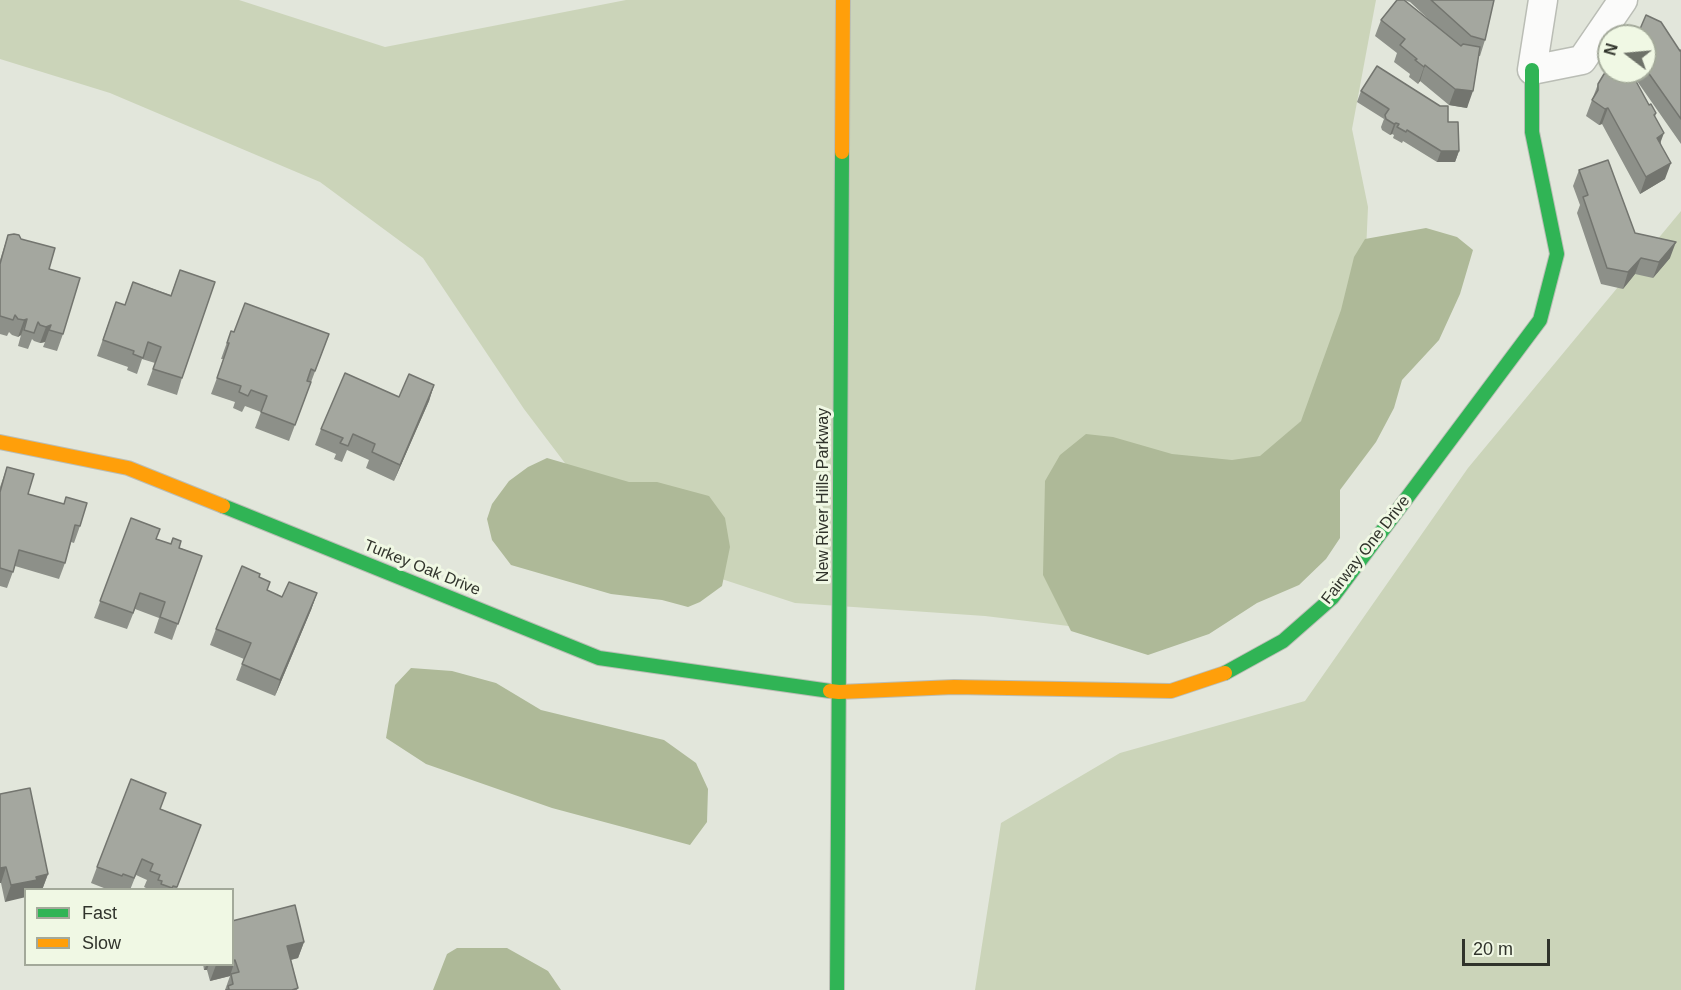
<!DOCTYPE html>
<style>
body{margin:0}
#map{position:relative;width:1681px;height:990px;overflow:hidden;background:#e2e6db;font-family:Arial,sans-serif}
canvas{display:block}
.legend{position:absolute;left:24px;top:888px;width:210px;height:78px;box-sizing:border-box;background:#f0f8e4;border:2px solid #a3a99a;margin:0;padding:8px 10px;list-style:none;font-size:18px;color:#30332b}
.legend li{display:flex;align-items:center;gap:12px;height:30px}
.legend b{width:30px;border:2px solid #a3a99a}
.north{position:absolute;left:1597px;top:24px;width:60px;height:60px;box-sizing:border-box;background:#f0f8e4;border:2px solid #a3a99a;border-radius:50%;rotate:286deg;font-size:16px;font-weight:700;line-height:24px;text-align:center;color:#30332b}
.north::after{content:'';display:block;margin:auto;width:21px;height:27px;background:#6e7269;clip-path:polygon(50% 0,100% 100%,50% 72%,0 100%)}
.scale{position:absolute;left:1462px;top:939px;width:88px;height:27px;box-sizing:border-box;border:3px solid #30332b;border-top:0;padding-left:8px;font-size:18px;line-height:21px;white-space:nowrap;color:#30332b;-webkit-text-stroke:4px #f0f8e4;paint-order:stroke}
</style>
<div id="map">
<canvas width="1681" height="990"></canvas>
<ul class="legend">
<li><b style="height:8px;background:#30b455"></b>Fast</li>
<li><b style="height:8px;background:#ff9f0a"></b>Slow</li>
</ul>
<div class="north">N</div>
<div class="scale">20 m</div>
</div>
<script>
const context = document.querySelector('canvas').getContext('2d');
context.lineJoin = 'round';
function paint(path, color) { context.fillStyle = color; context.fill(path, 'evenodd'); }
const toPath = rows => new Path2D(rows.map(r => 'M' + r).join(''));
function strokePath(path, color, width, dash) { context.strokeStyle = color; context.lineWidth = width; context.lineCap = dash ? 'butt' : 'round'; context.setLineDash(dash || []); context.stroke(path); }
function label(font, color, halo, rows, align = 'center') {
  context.font = font + ' Arial,sans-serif'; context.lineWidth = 6; context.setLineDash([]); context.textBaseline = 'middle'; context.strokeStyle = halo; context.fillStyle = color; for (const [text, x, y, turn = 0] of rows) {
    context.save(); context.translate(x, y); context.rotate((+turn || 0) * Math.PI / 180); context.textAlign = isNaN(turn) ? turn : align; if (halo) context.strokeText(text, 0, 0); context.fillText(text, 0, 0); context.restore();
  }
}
paint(toPath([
 [0,0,239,0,385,47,626,0,1376,0,1352,129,1368,207,1364,296,1338,387,1077,627,985,616,795,603,630,549,524,409,423,258,320,182,110,93,0,59],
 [1681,211,1681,990,975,990,1001,823,1120,753,1305,701,1468,468]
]), '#cbd4b9');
paint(toPath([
 [1426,228,1457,237,1473,250,1460,294,1439,340,1402,380,1394,408,1376,442,1340,490,1340,538,1326,559,1299,585,1257,603,1209,634,1148,655,1071,631,1043,575,1045,481,1060,455,1086,434,1113,437,1172,454,1232,460,1260,456,1301,421,1341,310,1354,257,1365,239],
 [547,458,629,482,657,482,709,496,725,518,730,547,722,586,700,602,688,607,662,600,611,594,511,565,492,540,487,519,492,504,509,481,528,467],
 [411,668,452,671,496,683,541,710,664,740,696,763,708,789,707,822,690,845,552,808,426,764,386,738,395,685],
 [457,948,507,948,548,971,561,990,433,990,447,954]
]), '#aeb998');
const street = toPath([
 [1543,0,1532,70,1582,60,1623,0]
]);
const fast = toPath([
 [223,506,599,658,830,691],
 [1225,673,1283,641,1332,598,1540,320,1557,254,1532,132,1532,70],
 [837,990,842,152]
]);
const slow = toPath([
 [842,152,843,0],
 [0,442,128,468,223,506],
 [830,691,839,692,954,687,1171,691,1225,673]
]);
strokePath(street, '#babdb5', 31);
strokePath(fast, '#babdb5', 16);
strokePath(slow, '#babdb5', 16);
strokePath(street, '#fbfbfa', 28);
strokePath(fast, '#30b455', 14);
strokePath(slow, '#ff9f0a', 14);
paint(toPath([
 [1397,0,1494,0,1485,40,1480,56,1478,56,1467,108,1449,105,1420,81,1418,84,1409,77,1410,74,1394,62,1397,53,1375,36,1381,20],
 [1404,0,1410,2,1437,27],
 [1645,36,1681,50,1681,144,1637,81,1635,80,1649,105,1656,113,1655,117,1661,143,1665,179,1640,194,1602,124,1599,125,1586,116,1598,84,1608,73,1645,72],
 [1361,91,1448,122,1459,151,1455,162,1437,162,1403,141,1402,143,1393,138,1394,135,1392,134,1390,135,1382,130,1381,127,1384,119,1357,102],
 [1579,170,1635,233,1670,258,1653,278,1635,274,1623,289,1601,284,1577,213,1580,205,1573,186],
 [8,235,21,239,49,269,63,334,57,351,43,347,45,342,40,343,34,341,32,339,28,349,18,346,21,335,18,337,12,335,9,332,7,336,0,334,0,260],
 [180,270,182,378,177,395,147,385,155,363,142,359,137,374,127,370,128,367,97,356,116,302,125,305,133,282,171,295],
 [231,331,234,332,329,334,289,441,255,428,261,412,245,406,242,412,233,408,235,402,211,394,224,359,221,359],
 [434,385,429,401,394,481,366,468,369,460,347,450,342,462,334,459,336,454,315,445,321,429,399,397],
 [7,467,28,494,64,504,66,497,80,526,74,543,71,542,65,563,59,579,15,566,7,588,0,586,0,487],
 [131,518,156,539,202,556,172,640,154,633,159,618,135,609,127,629,94,618],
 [259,577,267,590,282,597,317,593,311,610,275,696,236,680,244,659,210,645,216,629],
 [0,794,48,874,42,890,26,890,5,902,1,883],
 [160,809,201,825,176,890,150,890,144,887,147,880,136,875,130,890,109,890,91,883,97,867],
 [232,921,304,942,298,958,291,960,298,988,297,990,225,990,230,976,210,981,207,970,204,970,203,964,232,964]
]), '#8d9089');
paint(toPath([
 [1425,65,1420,81,1418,84,1424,67],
 [1455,89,1473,91,1467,108,1449,105],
 [1608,108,1602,124,1599,125,1605,109],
 [1396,123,1392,134,1390,135,1394,124],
 [1664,133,1658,149,1657,138],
 [1441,151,1459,151,1455,162,1437,162],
 [1671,163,1665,179,1640,194,1646,177],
 [1676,242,1670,258,1653,278,1659,262],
 [1641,258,1635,274,1623,289,1628,272],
 [27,319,21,335,18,337,24,320],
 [51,325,45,342,40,343,46,327],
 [434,385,429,401,394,481,400,465],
 [317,593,311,610,275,696,280,680],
 [6,867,1,883,0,883,0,868],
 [48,874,42,890,26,890,26,897,5,902,11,885,36,877],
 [304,942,298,958,281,962,287,946],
 [235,960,230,976,210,981,216,965,232,964,232,961],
 [207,964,209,964,207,970,204,970]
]), '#73756f');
const building = toPath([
 [1397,0,1404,0,1461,46,1463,44,1480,47,1473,91,1455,89,1425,65,1424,67,1415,60,1417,59,1400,45,1405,39,1381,20,1397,0],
 [1431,0,1494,0,1485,40,1471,36,1431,0],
 [1646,15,1661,22,1680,51,1681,50,1681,119,1645,68,1645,36,1637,36,1646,15],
 [1377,66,1440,106,1448,106,1448,122,1458,122,1459,151,1441,151,1407,130,1406,132,1397,127,1399,124,1396,123,1394,124,1386,119,1385,115,1389,109,1361,91,1377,66],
 [1609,71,1631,72,1649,105,1651,104,1656,113,1654,115,1664,133,1657,138,1671,163,1646,177,1608,108,1605,109,1592,100,1598,90,1598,84,1604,74,1608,73,1609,71],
 [1608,160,1635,233,1676,242,1659,262,1641,258,1628,272,1607,268,1583,197,1588,195,1579,170,1608,160],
 [14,234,19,235,21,239,55,248,49,269,80,278,63,334,49,330,51,325,46,327,40,325,38,322,34,333,24,330,27,319,24,320,18,319,15,315,13,320,0,316,0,264,8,235,14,234],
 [180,270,215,282,182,378,153,369,161,347,148,342,143,358,133,354,134,351,103,340,116,302,125,305,133,282,171,296,180,270],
 [245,303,329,334,315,371,311,369,307,381,311,382,295,425,261,412,267,396,251,390,248,396,239,392,241,386,217,378,229,343,227,343,231,331,234,332,245,303],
 [345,373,399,397,409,374,434,385,400,465,372,452,375,444,353,434,348,446,340,443,343,438,321,429,345,373],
 [7,467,34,474,28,494,64,504,66,497,87,503,80,526,75,525,65,563,19,550,13,572,0,568,0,492,7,467],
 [131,518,160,529,156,539,171,544,173,538,181,541,179,548,202,556,178,624,160,617,165,602,140,593,133,613,100,601,131,518],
 [242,566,260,574,259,577,270,582,267,590,282,597,289,582,317,593,280,680,242,664,251,643,216,629,242,566],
 [131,779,166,793,160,809,201,825,177,887,173,886,172,888,161,884,162,881,158,880,160,875,150,871,153,864,142,859,134,878,123,874,122,876,97,867,131,779],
 [30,788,48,874,36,877,37,880,11,885,6,867,0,868,0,794,30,788],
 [295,905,304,942,287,946,298,988,292,990,226,990,229,989,228,986,233,984,231,974,239,972,235,960,232,961,232,921,295,905]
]);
paint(building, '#a4a79f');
strokePath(building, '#73756f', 1.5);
label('16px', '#30332b', '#f0f8e4', [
 ["New River Hills Parkway",824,495,-90],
 ["Fairway One Drive",1366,550,-52],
 ["Turkey Oak Drive",422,568,22]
]);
</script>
